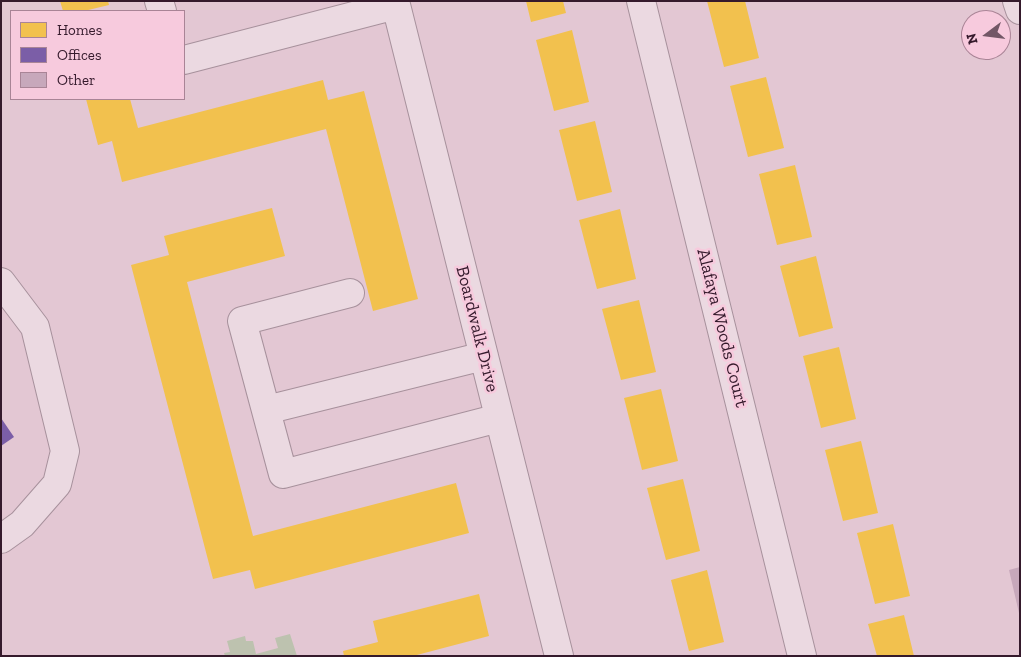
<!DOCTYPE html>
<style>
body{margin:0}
#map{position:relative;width:1021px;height:657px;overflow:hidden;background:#e3c7d3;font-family:"Zilla Slab",serif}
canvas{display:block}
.frame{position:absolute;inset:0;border:2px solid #351a2c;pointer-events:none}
.legend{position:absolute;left:10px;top:10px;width:175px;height:90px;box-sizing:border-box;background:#f7cadd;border:1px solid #a98496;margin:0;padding:6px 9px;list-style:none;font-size:15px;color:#351a2c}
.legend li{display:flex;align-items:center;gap:10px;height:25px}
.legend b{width:25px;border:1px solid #a98496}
.north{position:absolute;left:961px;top:10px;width:50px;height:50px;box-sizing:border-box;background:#f7cadd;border:1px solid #a98496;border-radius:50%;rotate:255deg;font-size:14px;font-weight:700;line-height:20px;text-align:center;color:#351a2c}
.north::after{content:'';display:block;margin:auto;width:18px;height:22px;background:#725766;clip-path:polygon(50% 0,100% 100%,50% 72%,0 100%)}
</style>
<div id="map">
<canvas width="1021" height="657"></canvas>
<div class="frame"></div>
<ul class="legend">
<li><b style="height:14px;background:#f2c14e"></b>Homes</li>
<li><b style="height:14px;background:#7b5ea7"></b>Offices</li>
<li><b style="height:14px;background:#c7a8bb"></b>Other</li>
</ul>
<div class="north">N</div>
</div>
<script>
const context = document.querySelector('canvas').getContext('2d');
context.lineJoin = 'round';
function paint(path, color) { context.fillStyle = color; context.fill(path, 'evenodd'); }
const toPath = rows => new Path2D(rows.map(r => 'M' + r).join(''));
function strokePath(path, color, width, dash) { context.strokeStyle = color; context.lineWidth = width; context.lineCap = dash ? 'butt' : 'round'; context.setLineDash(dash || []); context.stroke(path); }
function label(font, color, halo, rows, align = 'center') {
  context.font = font + ' "Zilla Slab",serif'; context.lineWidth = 5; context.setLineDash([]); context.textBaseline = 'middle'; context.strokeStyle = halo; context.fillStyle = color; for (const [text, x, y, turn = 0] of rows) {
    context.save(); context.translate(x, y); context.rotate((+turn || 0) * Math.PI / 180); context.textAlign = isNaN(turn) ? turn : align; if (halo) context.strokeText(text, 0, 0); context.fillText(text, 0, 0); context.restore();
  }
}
paint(toPath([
 [290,634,297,656,225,656,224,653,230,652,227,641,245,636,246,641,253,641,256,654,278,648,275,638]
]), '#bdc2af');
paint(toPath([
 [60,1,108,1,109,5,84,11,63,11],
 [526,1,563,1,566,13,531,22],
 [707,1,745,1,759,58,724,67],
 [572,30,589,102,554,111,536,40],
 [766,77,784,148,748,157,730,86],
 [323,80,328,100,364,91,418,299,373,311,326,129,122,182,112,141,98,145,86,99,130,99,138,128],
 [595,121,612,192,577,201,559,130],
 [795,165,812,237,777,245,759,174],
 [272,208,285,256,187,282,253,536,456,483,469,533,255,589,250,570,213,579,131,265,169,255,164,236],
 [620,209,636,279,597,289,579,220],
 [816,256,833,328,799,337,780,266],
 [639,300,656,372,621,380,602,309],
 [839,347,856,419,821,428,803,356],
 [661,389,678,461,642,470,624,398],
 [861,441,878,513,843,521,825,450],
 [683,479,700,551,666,560,647,488],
 [893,524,910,596,875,604,857,533],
 [707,570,724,642,689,651,671,580],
 [479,594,489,636,413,656,344,656,343,651,378,642,373,621],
 [904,615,914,656,877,656,868,624]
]), '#f2c14e');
paint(toPath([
 [1,418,14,437,1,446]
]), '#7b5ea7');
paint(toPath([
 [1020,567,1020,613,1019,613,1009,570]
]), '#c7a8bb');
const minor = toPath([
 [159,1,162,11],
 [395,1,559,656],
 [641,1,802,656],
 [1017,1,1020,10],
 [184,60,396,5],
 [1,282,35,327,65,451,57,484,22,524,1,539],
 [350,293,242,321,283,474,499,418],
 [266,410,484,356]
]);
strokePath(minor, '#a7919c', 30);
strokePath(minor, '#ebd9e1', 28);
label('18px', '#351a2c', '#f7cadd', [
 ["Alafaya Woods Court",722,328,76],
 ["Boardwalk Drive",477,329,76]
]);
</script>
